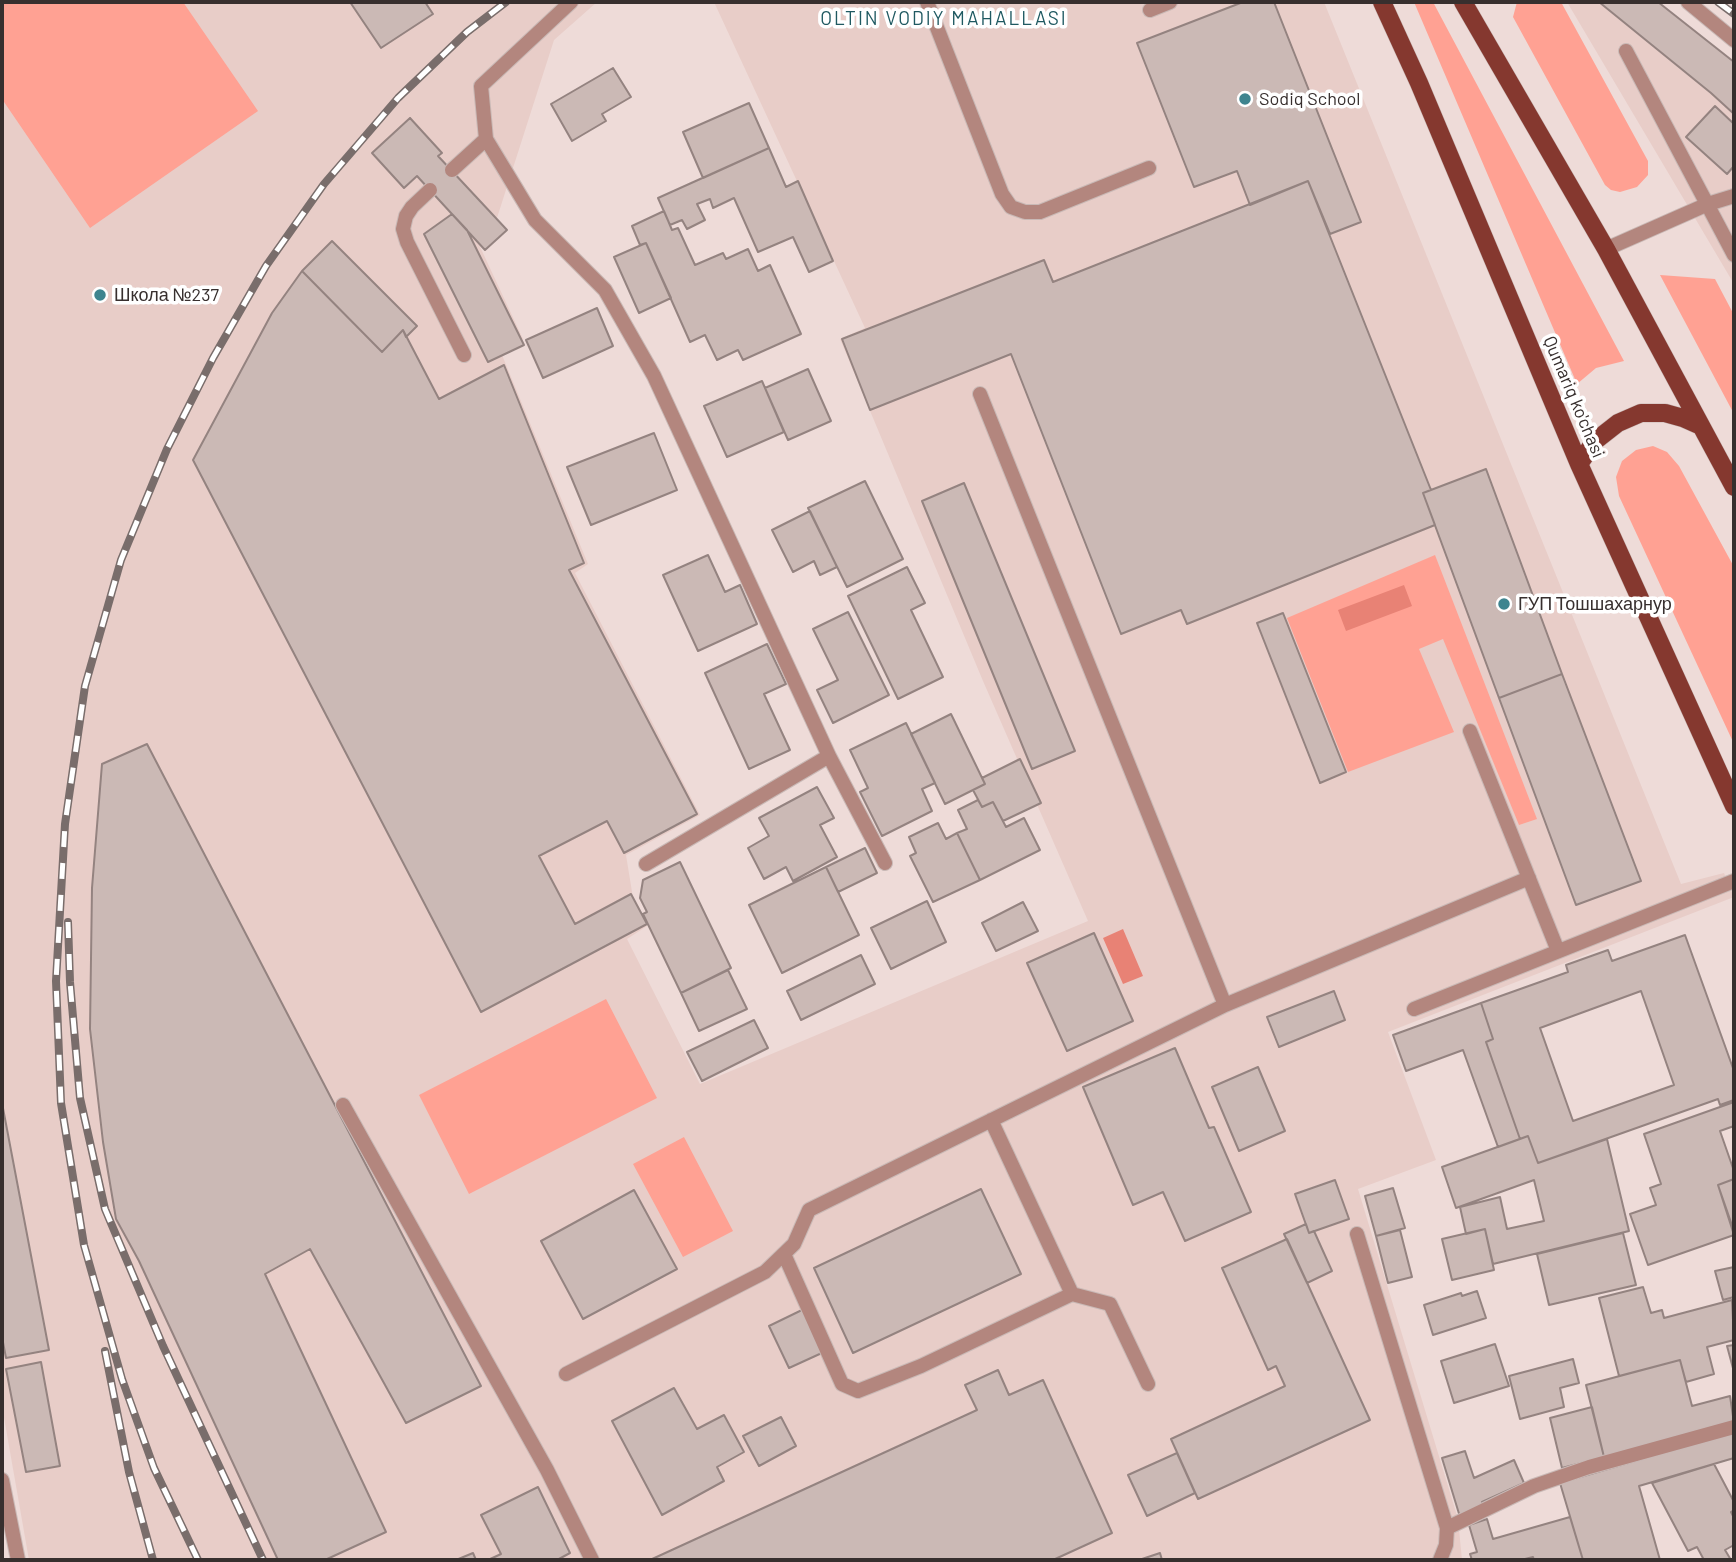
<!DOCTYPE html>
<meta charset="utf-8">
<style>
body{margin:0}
#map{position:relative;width:1736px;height:1562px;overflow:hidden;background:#eedbd8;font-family:Barlow,sans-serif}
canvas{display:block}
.frame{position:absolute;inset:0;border:4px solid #372f2e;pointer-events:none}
</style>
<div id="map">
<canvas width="1736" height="1562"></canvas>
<div class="frame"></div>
</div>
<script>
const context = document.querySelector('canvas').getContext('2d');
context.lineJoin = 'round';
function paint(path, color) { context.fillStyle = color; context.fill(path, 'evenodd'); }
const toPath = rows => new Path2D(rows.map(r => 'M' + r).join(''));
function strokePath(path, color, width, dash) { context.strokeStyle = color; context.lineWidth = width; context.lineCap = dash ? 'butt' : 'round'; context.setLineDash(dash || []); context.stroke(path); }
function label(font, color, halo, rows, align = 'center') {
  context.font = font + ' Barlow,sans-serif'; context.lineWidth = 7; context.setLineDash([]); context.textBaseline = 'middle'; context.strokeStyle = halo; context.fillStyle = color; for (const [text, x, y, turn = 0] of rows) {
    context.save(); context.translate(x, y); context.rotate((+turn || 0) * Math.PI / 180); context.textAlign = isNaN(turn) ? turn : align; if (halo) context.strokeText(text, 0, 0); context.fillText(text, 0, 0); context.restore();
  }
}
paint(toPath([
 [2,2,597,2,554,40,496,221,475,236,523,339,502,355,588,564,575,573,700,815,626,855,633,898,647,926,627,939,700,1084,1088,921,983,681,840,339,865,328,714,2,1324,2,1681,884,1724,873,1734,897,1388,1032,1436,1160,1358,1189,1458,1519,1462,1560,29,1560,2,1406],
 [1567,2,1658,2,1734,62,1734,284]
]), '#e8cdc8');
paint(toPath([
 [2,2,183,2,258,111,90,228,2,99],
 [1414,2,1433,2,1624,361,1596,368,1577,384],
 [1517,2,1561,2,1648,161,1648,175,1637,187,1620,192,1611,190,1605,185,1513,17],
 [1660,275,1715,279,1734,315,1734,414],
 [1653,446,1667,452,1679,466,1734,567,1734,744,1619,496,1616,477,1622,461,1636,450],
 [1435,555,1537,819,1519,825,1443,639,1419,649,1454,732,1348,772,1287,618],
 [606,999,657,1098,469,1194,419,1095],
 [684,1137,733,1231,683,1257,633,1164]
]), '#ffa193');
paint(toPath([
 [1404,585,1412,606,1346,631,1338,610],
 [1123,929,1143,976,1123,984,1103,938]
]), '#e88275');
const building = toPath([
 [350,2,425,2,433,14,381,48,350,2],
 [1243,2,1274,2,1361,222,1330,234,1308,181,1250,205,1237,171,1194,187,1137,43,1243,2],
 [1599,2,1658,2,1734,62,1734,114,1711,93,1599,2],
 [613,68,631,97,602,114,606,121,572,141,551,104,613,68],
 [749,103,769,148,703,178,683,132,749,103],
 [1715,106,1734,124,1734,166,1727,174,1686,137,1715,106],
 [410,118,442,153,438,156,507,230,485,250,417,176,404,188,372,153,410,118],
 [769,148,786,187,798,181,833,261,809,272,793,237,758,252,734,198,713,208,710,199,697,204,705,220,687,229,682,220,670,225,658,198,769,148],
 [1308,181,1431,490,1423,493,1435,525,1187,624,1181,610,1121,634,1011,354,870,410,842,339,1044,260,1053,282,1308,181],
 [664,211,672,230,678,228,695,265,723,253,726,259,748,249,758,271,770,265,801,334,743,360,738,350,717,360,705,335,690,342,646,243,640,245,632,226,664,211],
 [452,214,467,230,524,345,488,362,424,234,452,214],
 [332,241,417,326,406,337,403,330,382,352,302,271,332,241],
 [646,243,671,298,639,313,614,257,646,243],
 [302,271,382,352,403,330,439,399,504,365,584,563,569,570,697,814,624,853,607,821,539,856,575,924,631,894,647,924,481,1012,193,460,272,313,302,271],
 [597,308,613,346,543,378,526,340,597,308],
 [808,369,831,421,788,440,765,388,808,369],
 [762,381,784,432,727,457,704,406,762,381],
 [654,433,677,490,591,525,567,467,654,433],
 [1486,469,1562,674,1499,698,1423,493,1486,469],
 [865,481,903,559,847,587,808,508,865,481],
 [964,483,1075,751,1032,769,922,501,964,483],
 [810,511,837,567,820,575,814,561,793,572,772,530,810,511],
 [708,555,725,592,740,585,757,624,698,651,663,575,708,555],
 [907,567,925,603,911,610,943,677,898,699,848,596,907,567],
 [848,612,889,695,833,723,817,690,838,680,813,629,848,612],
 [1283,613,1346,772,1320,783,1257,623,1283,613],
 [767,644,786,684,764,694,790,750,749,769,705,673,767,644],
 [1562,674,1641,881,1576,905,1499,698,1562,674],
 [951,714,985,784,945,804,911,734,951,714],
 [906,723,935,783,922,789,932,811,882,836,860,792,868,788,850,750,906,723],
 [147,744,481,1386,406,1423,310,1249,265,1274,386,1532,325,1560,278,1560,139,1261,116,1219,103,1142,90,1029,92,888,102,764,147,744],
 [1020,759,1041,803,1003,821,993,802,982,807,973,790,985,784,982,778,1020,759],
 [817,787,834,818,820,825,837,857,793,881,786,867,764,879,748,848,769,836,759,818,817,787],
 [978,800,982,807,993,802,1006,827,1024,818,1040,850,980,880,957,833,967,829,958,810,978,800],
 [938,823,946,839,957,833,980,880,933,902,910,856,916,853,909,837,938,823],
 [865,848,877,873,838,892,826,867,865,848],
 [680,862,731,968,681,993,643,914,647,912,640,898,643,880,680,862],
 [826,867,859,935,782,973,749,905,826,867],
 [927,901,946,942,891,969,871,928,927,901],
 [1023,902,1038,931,996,951,982,923,1023,902],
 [1094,933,1133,1021,1067,1051,1027,963,1094,933],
 [1685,935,1734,1071,1734,1100,1720,1105,1718,1099,1538,1163,1528,1136,1520,1139,1486,1042,1493,1039,1481,1003,1568,972,1566,965,1608,950,1612,961,1685,935],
 [1641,991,1674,1085,1573,1121,1540,1028,1641,991],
 [861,955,875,984,801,1020,787,991,861,955],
 [728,970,747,1009,699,1031,681,993,728,970],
 [1334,991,1345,1020,1279,1047,1267,1017,1334,991],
 [1481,1003,1493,1039,1486,1042,1520,1139,1498,1147,1463,1050,1406,1071,1393,1035,1481,1003],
 [754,1020,768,1048,702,1081,687,1052,754,1020],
 [1175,1048,1209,1128,1214,1127,1251,1212,1185,1241,1163,1192,1133,1205,1083,1087,1175,1048],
 [1258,1067,1285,1131,1239,1151,1212,1087,1258,1067],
 [1734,1102,1734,1126,1720,1131,1734,1171,1734,1179,1718,1185,1734,1235,1648,1265,1630,1214,1656,1205,1650,1188,1661,1184,1644,1134,1734,1102],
 [2,1103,49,1350,6,1358,2,1337,2,1103],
 [1528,1136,1538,1163,1607,1139,1629,1231,1493,1264,1485,1229,1466,1234,1460,1207,1500,1197,1507,1229,1544,1221,1534,1180,1456,1208,1442,1167,1528,1136],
 [1734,1179,1734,1231,1718,1185,1734,1179],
 [1335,1180,1349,1219,1309,1233,1295,1194,1335,1180],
 [1393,1188,1405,1228,1376,1236,1365,1196,1393,1188],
 [981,1189,1021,1274,853,1353,814,1268,981,1189],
 [634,1190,677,1269,583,1319,541,1241,634,1190],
 [1306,1224,1309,1233,1314,1231,1332,1271,1307,1283,1284,1234,1306,1224],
 [1485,1229,1494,1270,1452,1280,1442,1239,1485,1229],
 [1400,1230,1412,1277,1388,1283,1376,1236,1400,1230],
 [1623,1233,1636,1285,1549,1305,1537,1254,1623,1233],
 [1287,1239,1370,1420,1198,1499,1171,1439,1285,1386,1276,1366,1268,1370,1222,1268,1287,1239],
 [1734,1267,1734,1297,1723,1300,1715,1271,1734,1267],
 [1643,1287,1651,1313,1662,1310,1664,1318,1732,1300,1734,1340,1707,1347,1714,1374,1686,1382,1680,1360,1619,1376,1599,1298,1643,1287],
 [1477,1291,1486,1318,1433,1335,1424,1305,1461,1293,1462,1296,1477,1291],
 [804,1309,824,1352,789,1368,769,1326,804,1309],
 [1495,1344,1509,1386,1454,1403,1441,1361,1495,1344],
 [1734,1345,1734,1372,1727,1346,1734,1345],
 [1573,1359,1579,1383,1560,1388,1564,1407,1520,1419,1509,1376,1573,1359],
 [1680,1360,1692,1406,1730,1396,1734,1423,1604,1457,1586,1385,1680,1360],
 [41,1362,60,1466,26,1472,6,1369,41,1362],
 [998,1370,1009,1395,1043,1380,1112,1533,1053,1560,650,1560,977,1410,965,1385,998,1370],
 [674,1388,697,1429,724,1415,744,1452,717,1467,724,1481,662,1515,612,1421,674,1388],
 [1592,1407,1604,1457,1562,1468,1550,1418,1592,1407],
 [781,1417,796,1446,759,1466,743,1436,781,1417],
 [1734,1432,1734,1458,1639,1486,1660,1560,1583,1560,1560,1483,1734,1432],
 [1465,1451,1474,1478,1514,1460,1524,1483,1482,1502,1484,1510,1460,1517,1442,1458,1465,1451],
 [1177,1453,1195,1493,1147,1516,1128,1475,1177,1453],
 [1714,1464,1734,1502,1734,1510,1731,1512,1734,1518,1734,1545,1725,1550,1731,1560,1704,1560,1697,1547,1688,1551,1652,1483,1714,1464],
 [538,1487,570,1553,557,1560,488,1560,501,1554,481,1515,538,1487],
 [1570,1517,1583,1560,1534,1560,1533,1557,1521,1560,1472,1560,1470,1554,1477,1552,1469,1525,1487,1519,1493,1539,1570,1517],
 [473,1553,476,1560,456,1560,473,1553],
 [1160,1553,1162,1560,1139,1560,1160,1553]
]);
paint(building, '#cbb9b5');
strokePath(building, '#948380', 2);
const lane = toPath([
 [571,2,481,86,486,139,535,220,605,290,654,376,829,756,646,864],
 [927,2,1002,194,1011,207,1025,212,1040,212,1149,168],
 [1688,2,1734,40],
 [1150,10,1170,2],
 [1626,51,1734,255],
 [452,170,486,139],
 [430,190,412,207,406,216,403,229,407,242,464,355],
 [1606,249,1708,204,1734,196],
 [980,394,1225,1005],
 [1470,731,1558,951],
 [829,756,885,863],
 [1414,1009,1734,881],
 [991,1120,1072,1294,1110,1304,1148,1384],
 [1357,1234,1447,1528,1446,1545,1440,1560],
 [784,1254,842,1384,858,1391,921,1366,1072,1294],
 [566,1374,765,1272,794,1244,809,1210,1225,1005,1529,878],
 [1447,1528,1534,1486,1589,1467,1734,1427]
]);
const street = toPath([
 [343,1105,547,1470,592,1560],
 [2,1480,18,1560]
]);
const primary = toPath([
 [1382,2,1419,83,1579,464,1734,806],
 [1463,2,1606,249,1734,487],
 [1579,464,1595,441,1618,423,1641,413,1665,413,1683,418,1701,426]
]);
strokePath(lane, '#c9b9b6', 16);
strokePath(street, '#c9b9b6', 16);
strokePath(primary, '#c9b9b6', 19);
strokePath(lane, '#b3867e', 14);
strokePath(street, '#b3867e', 14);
strokePath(primary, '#85382f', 18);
const rail = toPath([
 [1718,2,1734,14],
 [68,922,70,982,80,1098,105,1209,163,1346,263,1560],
 [105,1351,129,1472,153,1560],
 [198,1560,154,1468,122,1379,84,1245,61,1103,56,981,65,824,85,686,121,560,167,449,213,358,266,266,324,184,398,98,467,32,506,2]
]);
strokePath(rail, '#796d6b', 8);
strokePath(rail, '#fff', 5, [16]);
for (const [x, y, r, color] of [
 [1245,99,7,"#3e848f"],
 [100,295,7,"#3e848f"],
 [1504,604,7,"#3e848f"]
]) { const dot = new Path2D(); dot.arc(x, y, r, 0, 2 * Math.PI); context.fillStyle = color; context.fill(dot); strokePath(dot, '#fff', 2.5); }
label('18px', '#372f2e', '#fff', [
 ["Sodiq School",1259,99],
 ["Школа №237",114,295],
 ["ГУП Тошшахарнур",1518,604]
], 'left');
label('18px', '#372f2e', '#fff', [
 ["Qumariq ko'chasi",1574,397,67]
]);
context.letterSpacing = '2px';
label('19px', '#1f5961', '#fff', [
 ["OLTIN VODIY MAHALLASI",944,19]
]);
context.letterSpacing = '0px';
</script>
